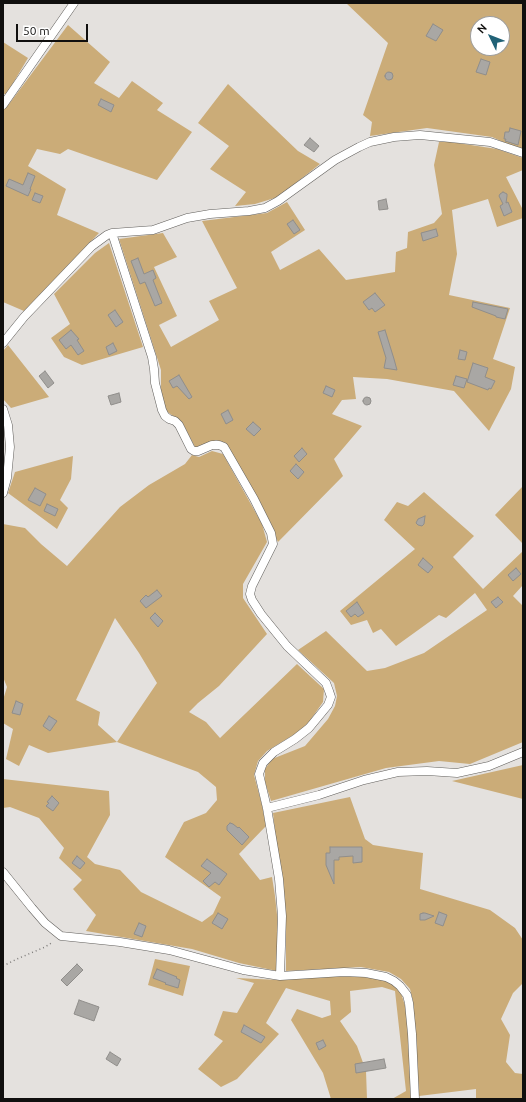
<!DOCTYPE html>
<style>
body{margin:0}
#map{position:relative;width:526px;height:1102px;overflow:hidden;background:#e4e1de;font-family:Ubuntu,sans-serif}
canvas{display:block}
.frame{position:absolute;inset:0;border:4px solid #100f0e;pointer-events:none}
.north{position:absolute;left:470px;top:16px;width:40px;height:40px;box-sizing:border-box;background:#fff;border:1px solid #9f9f9f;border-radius:50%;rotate:313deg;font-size:11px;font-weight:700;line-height:16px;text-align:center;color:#100f0e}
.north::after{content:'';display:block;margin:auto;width:14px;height:18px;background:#216277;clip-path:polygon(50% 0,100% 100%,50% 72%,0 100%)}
.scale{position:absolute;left:16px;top:24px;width:72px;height:18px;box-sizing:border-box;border:2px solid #100f0e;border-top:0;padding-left:5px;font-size:12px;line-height:14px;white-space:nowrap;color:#100f0e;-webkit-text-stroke:3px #fff;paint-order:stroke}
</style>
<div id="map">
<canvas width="526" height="1102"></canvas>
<div class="frame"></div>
<div class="north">N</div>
<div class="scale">50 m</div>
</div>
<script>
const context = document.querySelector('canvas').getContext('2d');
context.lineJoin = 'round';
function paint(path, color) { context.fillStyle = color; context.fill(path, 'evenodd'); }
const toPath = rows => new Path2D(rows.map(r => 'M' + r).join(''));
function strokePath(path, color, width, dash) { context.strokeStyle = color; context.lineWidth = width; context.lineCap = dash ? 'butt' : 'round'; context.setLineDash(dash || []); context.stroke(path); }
paint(toPath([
 [346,3,523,3,523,151,492,137,427,128,370,136,372,122,363,115,388,43],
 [478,24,502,24,502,48,478,48],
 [68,25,110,62,94,83,119,98,132,81,163,103,157,110,192,132,157,180,68,149,60,154,37,149,28,166,66,189,57,215,99,233,24,311,3,302,3,110,9,104],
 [3,42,28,58,6,95,3,93],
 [228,84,298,151,320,164,278,197,255,204,235,206,246,192,210,169,229,146,198,123],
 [439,142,451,142,497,149,523,158,523,170,506,177,523,210,523,218,497,227,488,199,452,210,457,254,449,295,510,308,493,359,515,367,511,389,489,431,454,391,387,379,353,377,356,399,342,400,332,414,362,426,334,459,343,476,278,542,226,443,216,440,200,447,195,447,182,422,166,411,161,390,161,370,119,239,163,233,177,257,154,267,177,316,159,325,171,347,219,320,209,301,237,288,202,221,267,213,287,202,305,230,271,252,280,270,319,249,346,280,395,272,396,252,407,248,408,232,434,223,442,214,434,165],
 [109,243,143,347,82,365,64,357,51,338,70,324,54,294,95,253],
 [8,345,49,397,11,408,3,399,3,351],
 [212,451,223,454,262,524,267,542,243,584,243,598,267,634,219,686,198,703,189,712,206,722,220,738,297,664,311,677,324,689,323,702,309,722,300,731,267,751,258,761,254,775,262,805,266,826,239,854,260,880,272,877,275,896,278,924,277,971,239,963,192,949,86,931,96,915,73,889,82,880,59,858,64,848,39,818,10,807,3,808,3,779,109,791,110,815,87,857,95,864,120,870,141,892,202,922,213,914,221,897,165,857,184,822,206,813,217,800,216,787,198,772,117,742,48,753,29,745,19,766,6,759,13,729,3,723,3,700,7,687,3,677,3,524,25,528,41,544,67,566,120,507,149,485,185,464,192,455,199,457],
 [115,618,139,653,157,683,117,742,98,725,100,712,76,700],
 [73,456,71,479,60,500,68,508,57,529,8,493,15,472],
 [523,486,523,544,495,515],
 [424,492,474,536,453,557,483,589,523,551,523,585,513,596,523,606,523,742,470,764,439,761,386,768,271,801,265,782,265,769,272,759,305,746,328,719,335,706,337,696,334,683,298,650,326,631,367,671,385,668,424,653,487,610,475,593,446,618,439,615,396,646,381,629,373,633,367,620,351,625,340,611,415,549,384,520,397,502,408,506],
 [523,765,523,799,452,781],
 [350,797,365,839,373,845,423,853,420,889,490,910,515,928,523,940,523,983,513,993,501,1019,510,1035,506,1062,515,1073,523,1074,523,1099,476,1099,476,1089,419,1096,413,1001,410,989,401,979,389,972,361,967,286,971,286,932,273,813],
 [155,959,190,966,183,996,148,985],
 [338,975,375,978,395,984,401,993,407,1012,411,1099,392,1099,406,1091,395,991,382,987,350,991,351,1012,340,1021,357,1046,366,1071,367,1099,331,1099,323,1073,291,1020,297,1009,322,1018,331,1015,330,1001,286,988,266,1023,279,1034,237,1079,221,1087,198,1069,223,1041,214,1035,223,1011,237,1013,254,983,236,978,279,980]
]), '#cbac78');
const building = toPath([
 [433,24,443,30,436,41,426,36,433,24],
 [481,59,490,62,486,75,476,72,481,59],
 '385 76a4 4 0 1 1 8 0a4 4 0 1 1-8 0Z',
 [101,99,114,105,111,112,98,105,101,99],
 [510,128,521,131,518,145,505,141,506,139,504,139,505,132,509,132,510,128],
 [310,138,319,146,314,152,304,145,310,138],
 [28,173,35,176,30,189,31,189,28,196,6,186,9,179,23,185,28,173],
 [503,192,507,194,507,196,506,203,508,202,512,212,504,216,500,206,503,204,499,196,500,194,503,192],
 [35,193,43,196,40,203,32,200,35,193],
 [386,199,388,209,379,210,378,201,386,199],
 [293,220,300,230,294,234,287,224,293,220],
 [436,229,438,236,423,241,421,233,436,229],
 [138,258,144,274,153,270,156,278,153,280,162,303,155,306,145,282,140,284,131,261,138,258],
 [375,293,385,305,375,312,372,308,369,310,363,302,375,293],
 [473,302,508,309,505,319,496,317,496,316,472,307,473,302],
 [115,310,123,322,116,327,108,315,115,310],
 [71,330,79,339,77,340,84,351,78,355,71,345,66,349,59,340,71,330],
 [385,330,394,359,397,370,384,368,386,358,378,332,385,330],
 [113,343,117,351,109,355,106,347,113,343],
 [460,350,467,352,465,360,458,359,460,350],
 [473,363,488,368,485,377,495,381,491,389,489,388,488,390,467,382,473,363],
 [45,371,54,383,48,388,39,376,45,371],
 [179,375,192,397,189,399,177,386,173,388,169,381,179,375],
 [456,376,467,379,464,388,453,385,456,376],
 [326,386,335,390,332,397,323,393,326,386],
 [119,393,121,402,111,405,108,396,119,393],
 '363 401a4 4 0 1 1 8 0a4 4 0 1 1-8 0Z',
 [228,410,233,420,226,424,221,414,228,410],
 [253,422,261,429,254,436,246,429,253,422],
 [302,448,307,454,299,462,294,456,302,448],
 [296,464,304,472,298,479,290,471,296,464],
 [35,488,46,494,40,506,28,500,35,488],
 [47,504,58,509,55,516,44,511,47,504],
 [425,516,424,524,422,526,418,525,416,523,418,519,425,516],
 [423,558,433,567,428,573,418,565,423,558],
 [516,568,521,574,513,581,508,575,516,568],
 [157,590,162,596,146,608,140,601,146,595,148,597,157,590],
 [498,597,503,602,496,608,491,602,498,597],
 [357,602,364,613,358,617,355,614,351,617,346,611,357,602],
 [155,613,163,621,158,627,150,618,155,613],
 [16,701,23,704,20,715,12,713,16,701],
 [49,716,57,721,50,731,43,726,49,716],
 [52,796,59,803,53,811,46,806,49,803,47,802,52,796],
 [230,823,233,824,238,828,239,827,249,837,242,845,227,830,227,826,230,823],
 [330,847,362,847,362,862,353,863,353,856,339,857,339,860,334,860,334,884,326,865,326,853,330,853,330,847],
 [77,856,85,863,80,869,72,863,77,856],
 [207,859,227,874,219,885,215,882,209,887,203,881,211,873,201,866,207,859],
 [439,912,447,915,443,926,435,923,439,912],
 [218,913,228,919,222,929,212,923,218,913],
 [423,913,425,913,434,916,425,920,420,920,420,914,423,913],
 [139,923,146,926,142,937,134,934,139,923],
 [77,964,83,970,67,986,61,980,77,964],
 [157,969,177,977,176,978,180,980,178,988,165,984,166,983,153,978,157,969],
 [79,1000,99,1007,94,1021,74,1014,79,1000],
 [244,1025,265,1037,261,1043,241,1032,244,1025],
 [323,1040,326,1046,319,1050,316,1043,323,1040],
 [110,1052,121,1059,117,1066,106,1059,110,1052],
 [384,1059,386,1068,356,1073,355,1064,384,1059]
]);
paint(building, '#a9a7a4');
strokePath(building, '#908e8b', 1);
const minor = toPath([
 [3,105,74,3],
 [112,233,152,357,154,369,155,383,162,410,165,416,169,419,175,421,179,425,191,449,194,451,198,451,212,445,219,445,224,447,254,499,271,533,273,544,252,586,250,594,252,600,261,614,287,646,326,683,329,691,331,697,328,705,309,728,295,739,274,752,263,763,259,774,267,808,279,879,282,916,280,976],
 [3,343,24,317,92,246,107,235,112,233,153,230,187,218,210,214,249,211,265,208,278,201,335,160,359,147,370,142,394,137,420,135,490,142,523,153],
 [3,409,8,425,10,447,7,478,3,493],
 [267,808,319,795,364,780,398,772,427,771,457,773,489,766,523,752],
 [3,872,32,908,45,923,61,936,120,942,169,950,243,970,280,976,344,972,366,973,386,977,394,981,400,986,407,995,409,1003,412,1034,415,1099]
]);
strokePath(minor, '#615f5c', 9);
strokePath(toPath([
 [3,966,17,959,45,947,53,942]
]), '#7e7c7a', 1.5, [1, 3]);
strokePath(minor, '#fff', 8);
</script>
